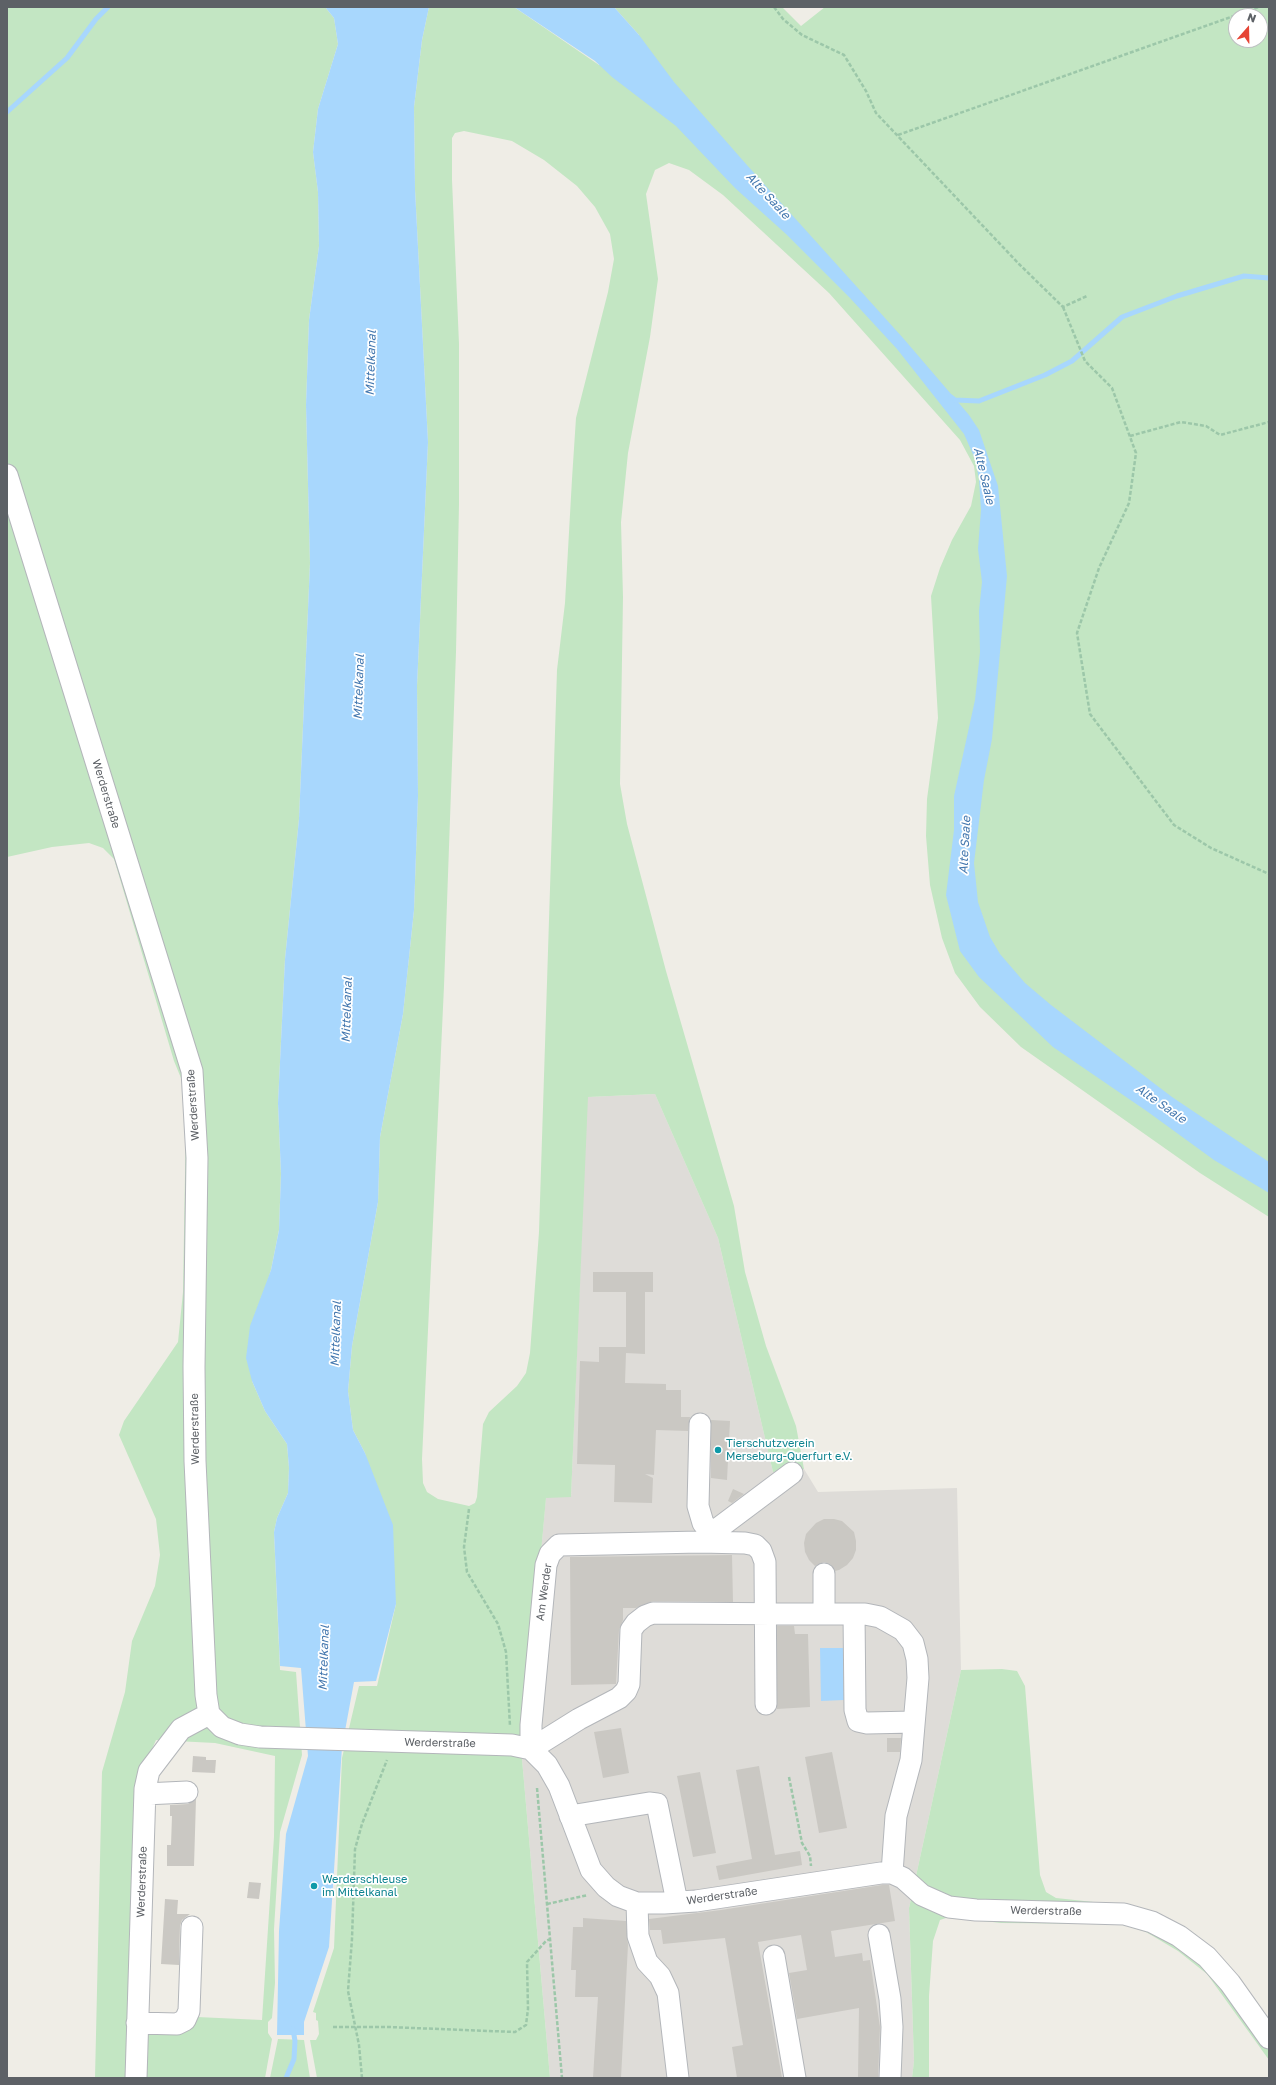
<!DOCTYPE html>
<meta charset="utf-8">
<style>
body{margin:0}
#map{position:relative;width:1276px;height:2085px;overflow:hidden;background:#efede6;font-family:"Golos Text",sans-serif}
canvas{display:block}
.frame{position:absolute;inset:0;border:8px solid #5d6166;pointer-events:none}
.north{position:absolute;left:1228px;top:8px;width:40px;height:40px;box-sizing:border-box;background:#fff;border:1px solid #bec0c2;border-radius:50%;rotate:20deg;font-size:11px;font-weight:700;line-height:16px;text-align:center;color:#5d6166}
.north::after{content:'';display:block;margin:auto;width:14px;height:18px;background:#e64435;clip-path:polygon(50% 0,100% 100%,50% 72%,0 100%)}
</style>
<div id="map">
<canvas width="1276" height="2085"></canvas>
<div class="frame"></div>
<div class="north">N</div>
</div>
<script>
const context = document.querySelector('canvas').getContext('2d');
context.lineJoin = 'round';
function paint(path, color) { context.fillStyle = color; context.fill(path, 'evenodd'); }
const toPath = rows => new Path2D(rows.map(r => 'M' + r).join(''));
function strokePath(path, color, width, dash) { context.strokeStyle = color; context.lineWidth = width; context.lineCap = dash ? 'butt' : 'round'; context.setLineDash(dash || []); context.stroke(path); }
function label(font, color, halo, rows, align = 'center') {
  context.font = font + ' "Golos Text",sans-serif'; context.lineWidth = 3.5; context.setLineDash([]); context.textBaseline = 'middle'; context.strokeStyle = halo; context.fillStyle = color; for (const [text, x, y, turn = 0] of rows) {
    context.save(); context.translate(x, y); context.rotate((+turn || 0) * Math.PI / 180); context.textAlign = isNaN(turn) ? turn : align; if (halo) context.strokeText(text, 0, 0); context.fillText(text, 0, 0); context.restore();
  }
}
paint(toPath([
 [655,1094,718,1238,773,1472,804,1469,818,1492,957,1488,961,1670,909,1908,914,2061,912,2078,550,2078,522,1759,546,1497,571,1497,587,1097]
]), '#dedcd8');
paint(toPath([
 [7,7,325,7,334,18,338,44,318,109,313,152,318,192,319,246,309,320,306,405,310,563,299,819,285,959,278,1103,281,1174,279,1230,271,1270,262,1298,252,1381,265,1411,287,1444,289,1468,288,1493,277,1518,274,1532,280,1670,296,1672,302,1755,280,1832,274,1929,275,1983,272,2018,268,2022,268,2033,272,2039,265,2078,95,2078,102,1772,125,1692,132,1641,155,1586,160,1555,156,1519,119,1435,124,1421,178,1342,183,1292,186,1117,183,1083,174,1061,114,859,103,848,89,843,52,847,7,857],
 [156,1740,215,1743,275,1756,274,1837,262,2020,132,2014,141,1774],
 [429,7,514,7,599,65,639,35,614,7,782,7,801,26,825,7,1269,7,1269,1217,1200,1173,1021,1047,980,1007,955,973,942,938,930,885,926,836,927,799,938,718,931,596,940,568,952,540,971,506,976,482,974,466,960,440,829,293,723,195,689,170,669,163,655,170,646,194,658,279,650,337,628,453,621,522,623,597,620,784,627,824,666,971,734,1206,745,1272,766,1346,796,1426,804,1469,773,1472,718,1238,655,1094,588,1097,571,1497,546,1498,522,1759,550,2078,317,2078,310,2040,316,2040,319,2034,318,2021,316,2020,316,2013,313,2012,334,1948,342,1758,359,1686,377,1686,396,1604,365,1453,353,1430,348,1391,352,1346,378,1202,380,1137,403,1014,414,910,418,796,417,686,428,442,415,189,414,107,422,40],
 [1236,16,1260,16,1260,40,1236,40],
 [464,131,512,141,544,160,577,186,595,207,610,234,614,259,608,292,576,418,572,479,565,603,557,670,539,1232,530,1353,526,1373,517,1386,489,1412,483,1424,477,1497,475,1503,469,1506,438,1499,427,1492,423,1483,422,1459,444,986,456,652,459,504,459,344,452,180,452,138,455,133],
 [1002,1669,1017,1671,1025,1686,1040,1875,1046,1892,1056,1898,1131,1906,1234,1973,1269,2019,1269,2060,1207,1974,1178,1951,1146,1932,1121,1924,1001,1923,949,1917,940,1920,933,1941,929,1996,929,2078,912,2078,914,2061,909,1908,961,1670],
 [278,2039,304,2040,310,2078,270,2078]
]), '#c3e6c3');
paint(toPath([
 [325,7,429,7,422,40,414,107,415,189,428,442,417,686,418,796,414,910,403,1014,380,1137,378,1202,352,1346,348,1391,353,1430,365,1453,393,1525,396,1604,376,1681,354,1682,342,1747,329,1947,304,2022,304,2035,277,2035,279,1931,286,1834,308,1756,301,1668,280,1666,274,1532,277,1518,288,1493,289,1468,287,1444,265,1411,252,1381,246,1358,250,1326,271,1270,279,1230,281,1174,278,1103,285,959,299,819,310,563,306,405,309,320,319,246,318,192,313,152,318,109,338,44,334,18],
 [514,7,614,7,639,35,674,82,746,164,903,338,969,415,979,430,998,486,1007,576,992,739,984,780,974,863,978,902,990,937,1000,954,1025,983,1051,1005,1172,1097,1269,1162,1269,1193,1214,1160,1148,1112,1053,1047,979,977,960,951,946,895,954,830,954,796,975,700,980,652,979,611,982,582,978,549,981,510,979,479,975,459,964,434,897,349,850,298,786,234,735,188,676,126,612,77,595,61],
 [820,1648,843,1648,844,1700,821,1701]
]), '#a8d7fd');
strokePath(toPath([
 [7,112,67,58,96,19,108,7],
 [951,397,955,400,979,401,1045,375,1072,361,1122,317,1177,296,1244,276,1269,278],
 [286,2078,294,2059,295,2041,293,2029]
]), '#a8d7fd', 5);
paint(toPath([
 [593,1272,653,1272,653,1292,645,1292,645,1354,626,1353,625,1383,666,1384,666,1390,681,1390,681,1417,690,1417,688,1431,656,1430,654,1475,645,1474,653,1478,652,1503,614,1502,615,1465,577,1464,580,1361,599,1362,599,1347,626,1347,626,1292,593,1292],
 [711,1420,730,1421,727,1480,711,1478],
 [733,1489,744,1494,732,1503,728,1501],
 [824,1519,834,1519,842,1521,854,1532,856,1541,856,1550,853,1558,847,1565,839,1570,835,1571,830,1564,824,1562,815,1566,809,1560,805,1552,804,1543,806,1534,816,1523],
 [732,1555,733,1602,653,1601,636,1608,623,1608,623,1620,619,1630,616,1684,571,1685,570,1557],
 [777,1626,794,1626,795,1634,808,1634,810,1707,777,1709],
 [621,1728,629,1773,603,1778,594,1732],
 [887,1738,901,1738,900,1752,887,1752],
 [832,1752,847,1828,819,1833,805,1757],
 [193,1756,206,1757,206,1760,216,1760,215,1773,192,1772],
 [759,1766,775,1855,800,1851,802,1865,719,1880,716,1866,752,1859,736,1770],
 [700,1772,716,1853,693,1857,677,1776],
 [196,1799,194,1866,167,1866,167,1845,171,1845,172,1816,170,1816,170,1805,188,1804],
 [249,1882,261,1883,259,1899,247,1898],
 [882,1885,889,1885,895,1921,831,1931,835,1957,862,1953,863,1961,870,1960,880,2027,878,2078,858,2078,859,2008,797,2019,789,1973,807,1970,801,1935,758,1942,782,2078,737,2078,732,2047,743,2045,725,1938,663,1944,661,1930,650,1930,649,1919,721,1910],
 [165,1899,178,1900,177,1914,190,1914,182,1920,180,1926,179,1965,161,1964],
 [583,1918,626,1921,628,1945,621,2078,593,2078,598,1997,575,1997,576,1970,571,1970,573,1927,583,1927]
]), '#cac8c3');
const minor = toPath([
 [7,475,192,1071,197,1158,194,1367,195,1461,206,1695,209,1714,222,1727,240,1734,260,1737,512,1745,531,1749,547,1765,559,1786,591,1870,606,1887,618,1896,637,1903,664,1903,696,1901,881,1873,892,1873,903,1878,922,1895,949,1907,976,1910,1124,1914,1152,1922,1179,1936,1207,1957,1230,1983,1269,2038],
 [700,1424,698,1506,703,1523,712,1534],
 [700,1542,745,1543,755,1545,761,1551,765,1562,766,1704],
 [824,1614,824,1574],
 [854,1614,855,1710,858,1721,867,1723,914,1722],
 [531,1749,579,1719,619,1698,626,1691,629,1684,631,1630,636,1623,645,1616,653,1613,813,1614,865,1614,880,1617,903,1630,913,1643,917,1659,918,1678,911,1760,896,1816,892,1873],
 [531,1749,531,1725,546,1565,550,1554,559,1545,700,1542,792,1473],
 [145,1794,187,1792],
 [570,1816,649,1803,657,1804,677,1902],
 [637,1903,638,1936,647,1962,660,1976,668,1993,678,2078],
 [879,1935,890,1999,892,2027,890,2078],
 [774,1956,795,2078],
 [137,2023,177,2024,185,2020,189,2011,192,1927],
 [136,2078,145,1789,149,1771,181,1729,209,1714]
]);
strokePath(minor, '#b3b6ba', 23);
strokePath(toPath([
 [774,7,783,19,802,35,844,55,866,91,876,113,1019,264,1063,307,1087,296],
 [898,135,1259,7],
 [1063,307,1085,361,1112,388,1136,453,1129,503,1099,568,1077,633,1090,714,1174,825,1211,848,1269,874],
 [1130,436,1181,422,1206,426,1220,435,1269,422],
 [469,1509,464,1547,467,1572,498,1624,506,1652,510,1726],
 [789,1777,802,1843,810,1856,811,1866],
 [537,1788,562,2078],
 [547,1904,588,1895],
 [333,2027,388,2027,515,2032,526,2025,528,2009,527,1962,546,1941,550,1939],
 [362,2078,359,2045,348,1991,352,1939,355,1849,362,1824,387,1760]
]), '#9cc7a9', 2.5, [4, 2]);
strokePath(minor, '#fff', 21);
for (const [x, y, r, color] of [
 [718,1450,4,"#0f9aa8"],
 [314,1886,4,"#0f9aa8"]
]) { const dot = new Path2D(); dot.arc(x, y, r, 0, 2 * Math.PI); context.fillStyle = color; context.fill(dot); strokePath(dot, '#fff', 1.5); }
label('11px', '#5d6166', '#fff', [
 ["Werderstraße",106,794,73],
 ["Werderstraße",193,1105,-94],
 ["Werderstraße",195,1429,-91],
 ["Am Werder",544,1592,-82],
 ["Werderstraße",440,1743,1],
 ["Werderstraße",142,1882,-88],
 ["Werderstraße",722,1896,-8],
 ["Werderstraße",1046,1911,1]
]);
label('11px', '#0d838f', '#fff', [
 ["Tierschutzverein",726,1444],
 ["Merseburg-Querfurt e.V.",726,1457],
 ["Werderschleuse",322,1880],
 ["im Mittelkanal",322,1893]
], 'left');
label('italic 12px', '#4478af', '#fff', [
 ["Alte Saale",768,196,47],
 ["Mittelkanal",371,363,-88],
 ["Alte Saale",984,476,77],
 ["Mittelkanal",359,687,-88],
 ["Alte Saale",965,845,-87],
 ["Mittelkanal",347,1010,-88],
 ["Alte Saale",1161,1104,35],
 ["Mittelkanal",336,1334,-88],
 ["Mittelkanal",324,1658,-88]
]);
</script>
